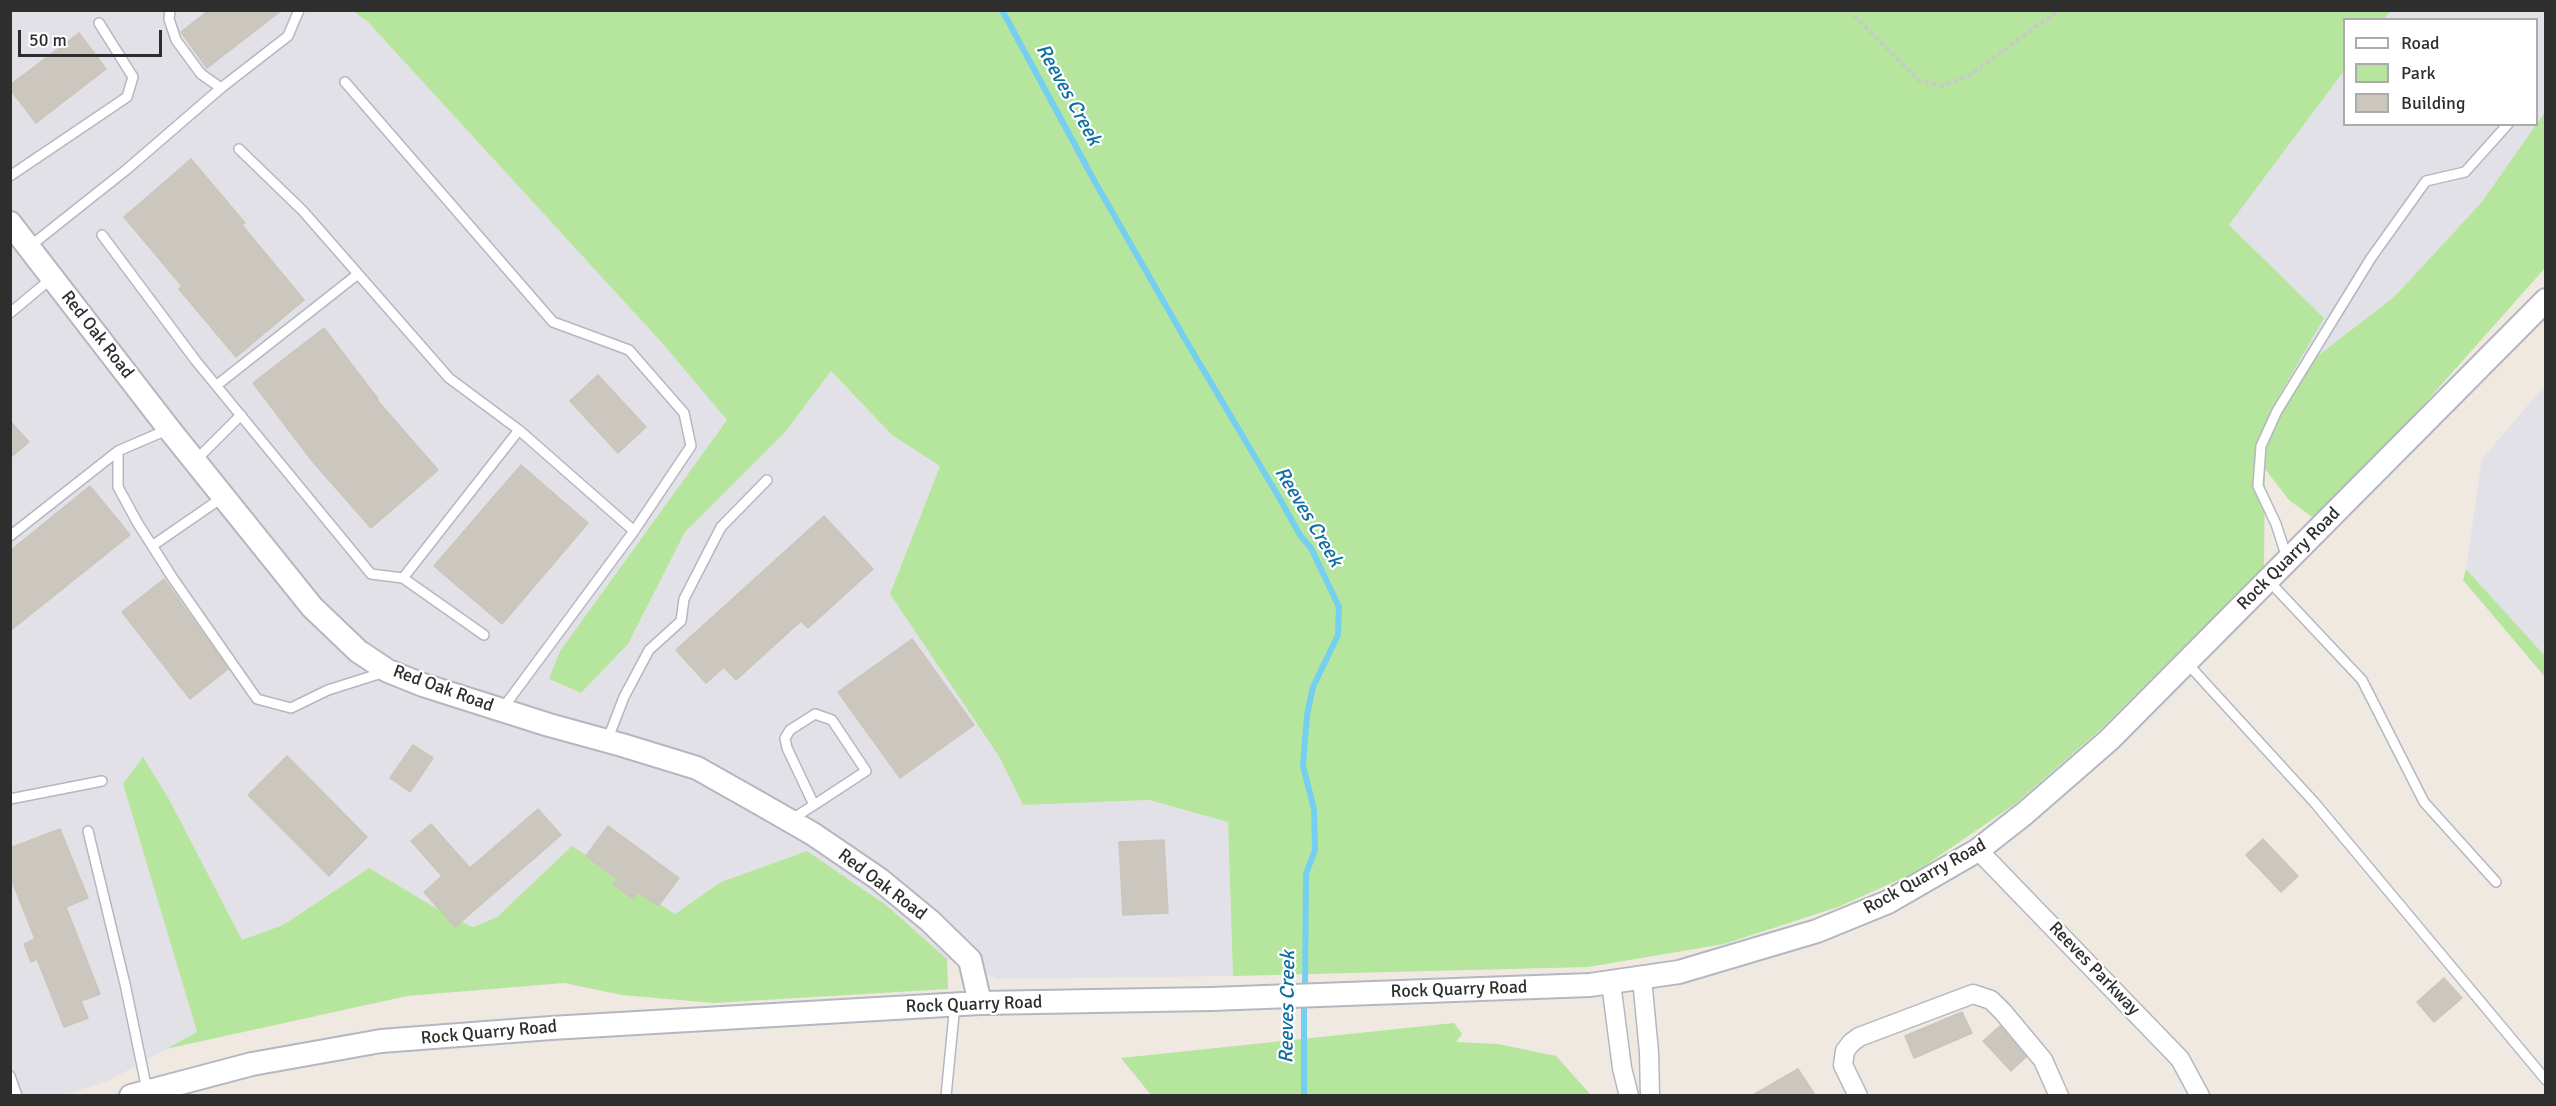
<!DOCTYPE html>
<style>
body{margin:0}
#map{position:relative;width:2556px;height:1106px;overflow:hidden;background:#efe9e1;font-family:Signika,sans-serif}
canvas{display:block}
.frame{position:absolute;inset:0;border:12px solid #2e2e2e;pointer-events:none}
.legend{position:absolute;left:2343px;top:18px;width:195px;height:108px;box-sizing:border-box;background:#fff;border:2px solid #ababab;margin:0;padding:8px 10px;list-style:none;font-size:18px;color:#2e2e2e}
.legend li{display:flex;align-items:center;gap:12px;height:30px}
.legend b{width:30px;border:2px solid #ababab}
.scale{position:absolute;left:18px;top:30px;width:144px;height:27px;box-sizing:border-box;border:3px solid #2e2e2e;border-top:0;padding-left:8px;font-size:18px;line-height:21px;white-space:nowrap;color:#2e2e2e;-webkit-text-stroke:4px #fff;paint-order:stroke}
</style>
<div id="map">
<canvas width="2556" height="1106"></canvas>
<div class="frame"></div>
<ul class="legend">
<li><b style="height:8px;background:#fff"></b>Road</li>
<li><b style="height:16px;background:#b6e59e"></b>Park</li>
<li><b style="height:16px;background:#cbc7bf"></b>Building</li>
</ul>
<div class="scale">50 m</div>
</div>
<script>
const context = document.querySelector('canvas').getContext('2d');
context.lineJoin = 'round';
function paint(path, color) { context.fillStyle = color; context.fill(path, 'evenodd'); }
const toPath = rows => new Path2D(rows.map(r => 'M' + r).join(''));
function strokePath(path, color, width, dash) { context.strokeStyle = color; context.lineWidth = width; context.lineCap = dash ? 'butt' : 'round'; context.setLineDash(dash || []); context.stroke(path); }
function label(font, color, halo, rows, align = 'center') {
  context.font = font + ' Signika,sans-serif'; context.lineWidth = 4.5; context.setLineDash([]); context.textBaseline = 'middle'; context.strokeStyle = halo; context.fillStyle = color; for (const [text, x, y, turn = 0] of rows) {
    context.save(); context.translate(x, y); context.rotate((+turn || 0) * Math.PI / 180); context.textAlign = isNaN(turn) ? turn : align; if (halo) context.strokeText(text, 0, 0); context.fillText(text, 0, 0); context.restore();
  }
}
paint(toPath([
 [10,11,353,11,368,22,663,344,727,420,560,651,549,680,581,693,628,644,685,532,786,431,830,371,892,435,940,466,890,594,1000,758,1023,805,1149,800,1228,822,1233,976,998,979,947,959,886,905,807,851,721,882,675,914,572,847,497,917,473,927,446,914,369,868,283,925,242,940,170,801,123,784,197,1032,108,1081,63,1095,11,1095],
 [2391,11,2545,11,2545,112,2481,203,2394,297,2315,358,2266,417,2229,225,2344,71,2344,124,2536,124,2536,20,2384,19],
 [2545,385,2545,656,2466,569,2482,459]
]), '#e3e1e8');
paint(toPath([
 [353,11,2391,11,2384,19,2344,20,2344,71,2229,225,2324,318,2269,413,2315,358,2394,297,2481,203,2545,112,2545,268,2362,474,2312,517,2289,500,2265,469,2264,566,2102,728,2015,804,1914,873,1838,907,1724,944,1588,967,1233,976,1228,822,1149,800,1023,805,1000,758,890,594,940,466,892,435,831,371,786,431,685,532,628,644,581,693,549,679,560,651,727,420,663,344,368,22],
 [2466,569,2545,656,2545,677,2463,580],
 [143,757,170,801,242,940,283,925,369,868,446,914,473,927,497,917,572,846,675,914,721,882,807,851,886,905,947,959,948,989,713,1003,622,995,564,983,407,996,166,1049,197,1032,123,784],
 [1454,1023,1462,1034,1456,1042,1498,1044,1556,1056,1591,1095,1151,1095,1121,1058]
]), '#b6e59e');
strokePath(toPath([
 [1002,10,1095,182,1185,339,1277,494,1300,535,1311,548,1339,607,1338,635,1313,687,1307,715,1303,766,1314,809,1315,850,1306,874,1305,990],
 [1304,1096,1304,1000]
]), '#75cff0', 6);
const building = toPath([
 [209,10,282,10,207,68,181,32,209,10],
 [79,33,106,69,36,123,10,89,10,85,79,33],
 [191,159,245,223,242,225,304,300,236,357,179,289,182,286,124,217,191,159],
 [324,328,378,399,377,400,438,470,371,528,313,462,253,383,324,328],
 [598,375,646,427,618,453,570,401,598,375],
 [10,421,29,442,10,458,10,421],
 [521,465,588,523,502,624,434,566,521,465],
 [90,486,130,535,10,631,10,551,90,486],
 [824,516,873,569,808,628,801,621,736,680,724,667,706,683,676,650,824,516],
 [164,579,228,669,190,699,122,612,164,579],
 [912,639,974,725,900,778,838,692,912,639],
 [413,745,433,758,410,792,390,778,413,745],
 [287,756,367,837,329,876,248,795,287,756],
 [538,809,561,835,455,927,424,892,442,876,411,841,431,824,470,868,538,809],
 [608,826,679,878,658,906,638,892,633,899,613,884,617,879,586,856,608,826],
 [60,829,88,898,66,907,100,994,81,1001,88,1018,64,1027,37,959,31,962,24,944,35,939,10,876,10,848,60,829],
 [2263,839,2298,876,2281,892,2246,855,2263,839],
 [1164,840,1168,913,1123,915,1119,842,1164,840],
 [2444,978,2462,998,2434,1022,2417,1002,2444,978],
 [1962,1012,1972,1033,1914,1058,1905,1036,1962,1012],
 [2000,1026,2026,1057,2011,1071,1983,1041,2000,1026],
 [1798,1069,1815,1095,1753,1095,1798,1069]
]);
paint(building, '#cbc7bf');
strokePath(building, '#cbc5ba', 1.5);
const service = toPath([
 [170,10,169,19,176,40,201,74,221,88],
 [345,82,553,322,629,350,684,413,691,446,634,531],
 [239,149,303,211,449,378,519,430],
 [10,176,127,97,133,77,99,23],
 [102,235,196,361,371,574,403,578],
 [29,247,126,170,221,88,288,36,299,10],
 [10,313,52,278],
 [217,385,358,274],
 [118,451,118,487,137,522,172,577,257,699,291,708,328,690,385,672],
 [196,460,241,415],
 [10,536,118,451,169,429],
 [152,546,223,497],
 [2287,558,2276,524,2258,486,2261,446,2277,411,2371,258,2426,181,2465,172,2508,124],
 [2268,580,2362,680,2424,802,2496,882],
 [484,635,403,578,519,430,634,531,503,708],
 [2186,662,2314,802,2546,1080],
 [607,741,624,697,649,650,681,621,684,599,721,527,767,480],
 [10,799,102,781],
 [792,819,814,805,866,771,832,720,815,714,790,730,785,738,787,748,814,805],
 [88,831,125,984,147,1090],
 [10,1076,17,1096],
 [946,1096,955,1004]
]);
const minor = toPath([
 [1978,850,2180,1059,2200,1096],
 [1642,979,1649,1052,1650,1096],
 [1611,983,1622,1068,1629,1096],
 [1858,1096,1843,1065,1845,1051,1851,1043,1859,1037,1973,994,1991,1000,2003,1012,2043,1060,2059,1096]
]);
const tertiary = toPath([
 [10,223,169,429,312,607,358,651,388,671,423,685,549,725,622,745,697,768,759,803,813,834,879,879,930,921,970,960,980,1003],
 [131,1096,252,1064,381,1041,551,1028,980,1003,1211,999,1590,985,1679,972,1817,931,1888,902,1978,850,2024,814,2109,740,2546,300]
]);
strokePath(service, '#b4b7c1', 12);
strokePath(minor, '#b4b7c1', 21);
strokePath(tertiary, '#b4b7c1', 26);
strokePath(toPath([
 [1849,10,1919,80,1941,86,1970,75,2059,10]
]), '#c9c9c9', 4, [4.5, 3]);
strokePath(service, '#fff', 9);
strokePath(minor, '#fff', 18);
strokePath(tertiary, '#fff', 22);
label('18px', '#2e2e2e', '#fff', [
 ["Red Oak Road",97,335,52],
 ["Rock Quarry Road",2289,559,-45],
 ["Red Oak Road",443,689,20],
 ["Rock Quarry Road",1925,877,-29],
 ["Red Oak Road",882,885,37],
 ["Reeves Parkway",2094,969,46],
 ["Rock Quarry Road",1459,990,-2],
 ["Rock Quarry Road",974,1005,-2],
 ["Rock Quarry Road",489,1033,-5]
]);
label('italic 20px', '#0d6fa3', '#fff', [
 ["Reeves Creek",1068,95,61],
 ["Reeves Creek",1308,517,59],
 ["Reeves Creek",1288,1007,-89]
]);
</script>
